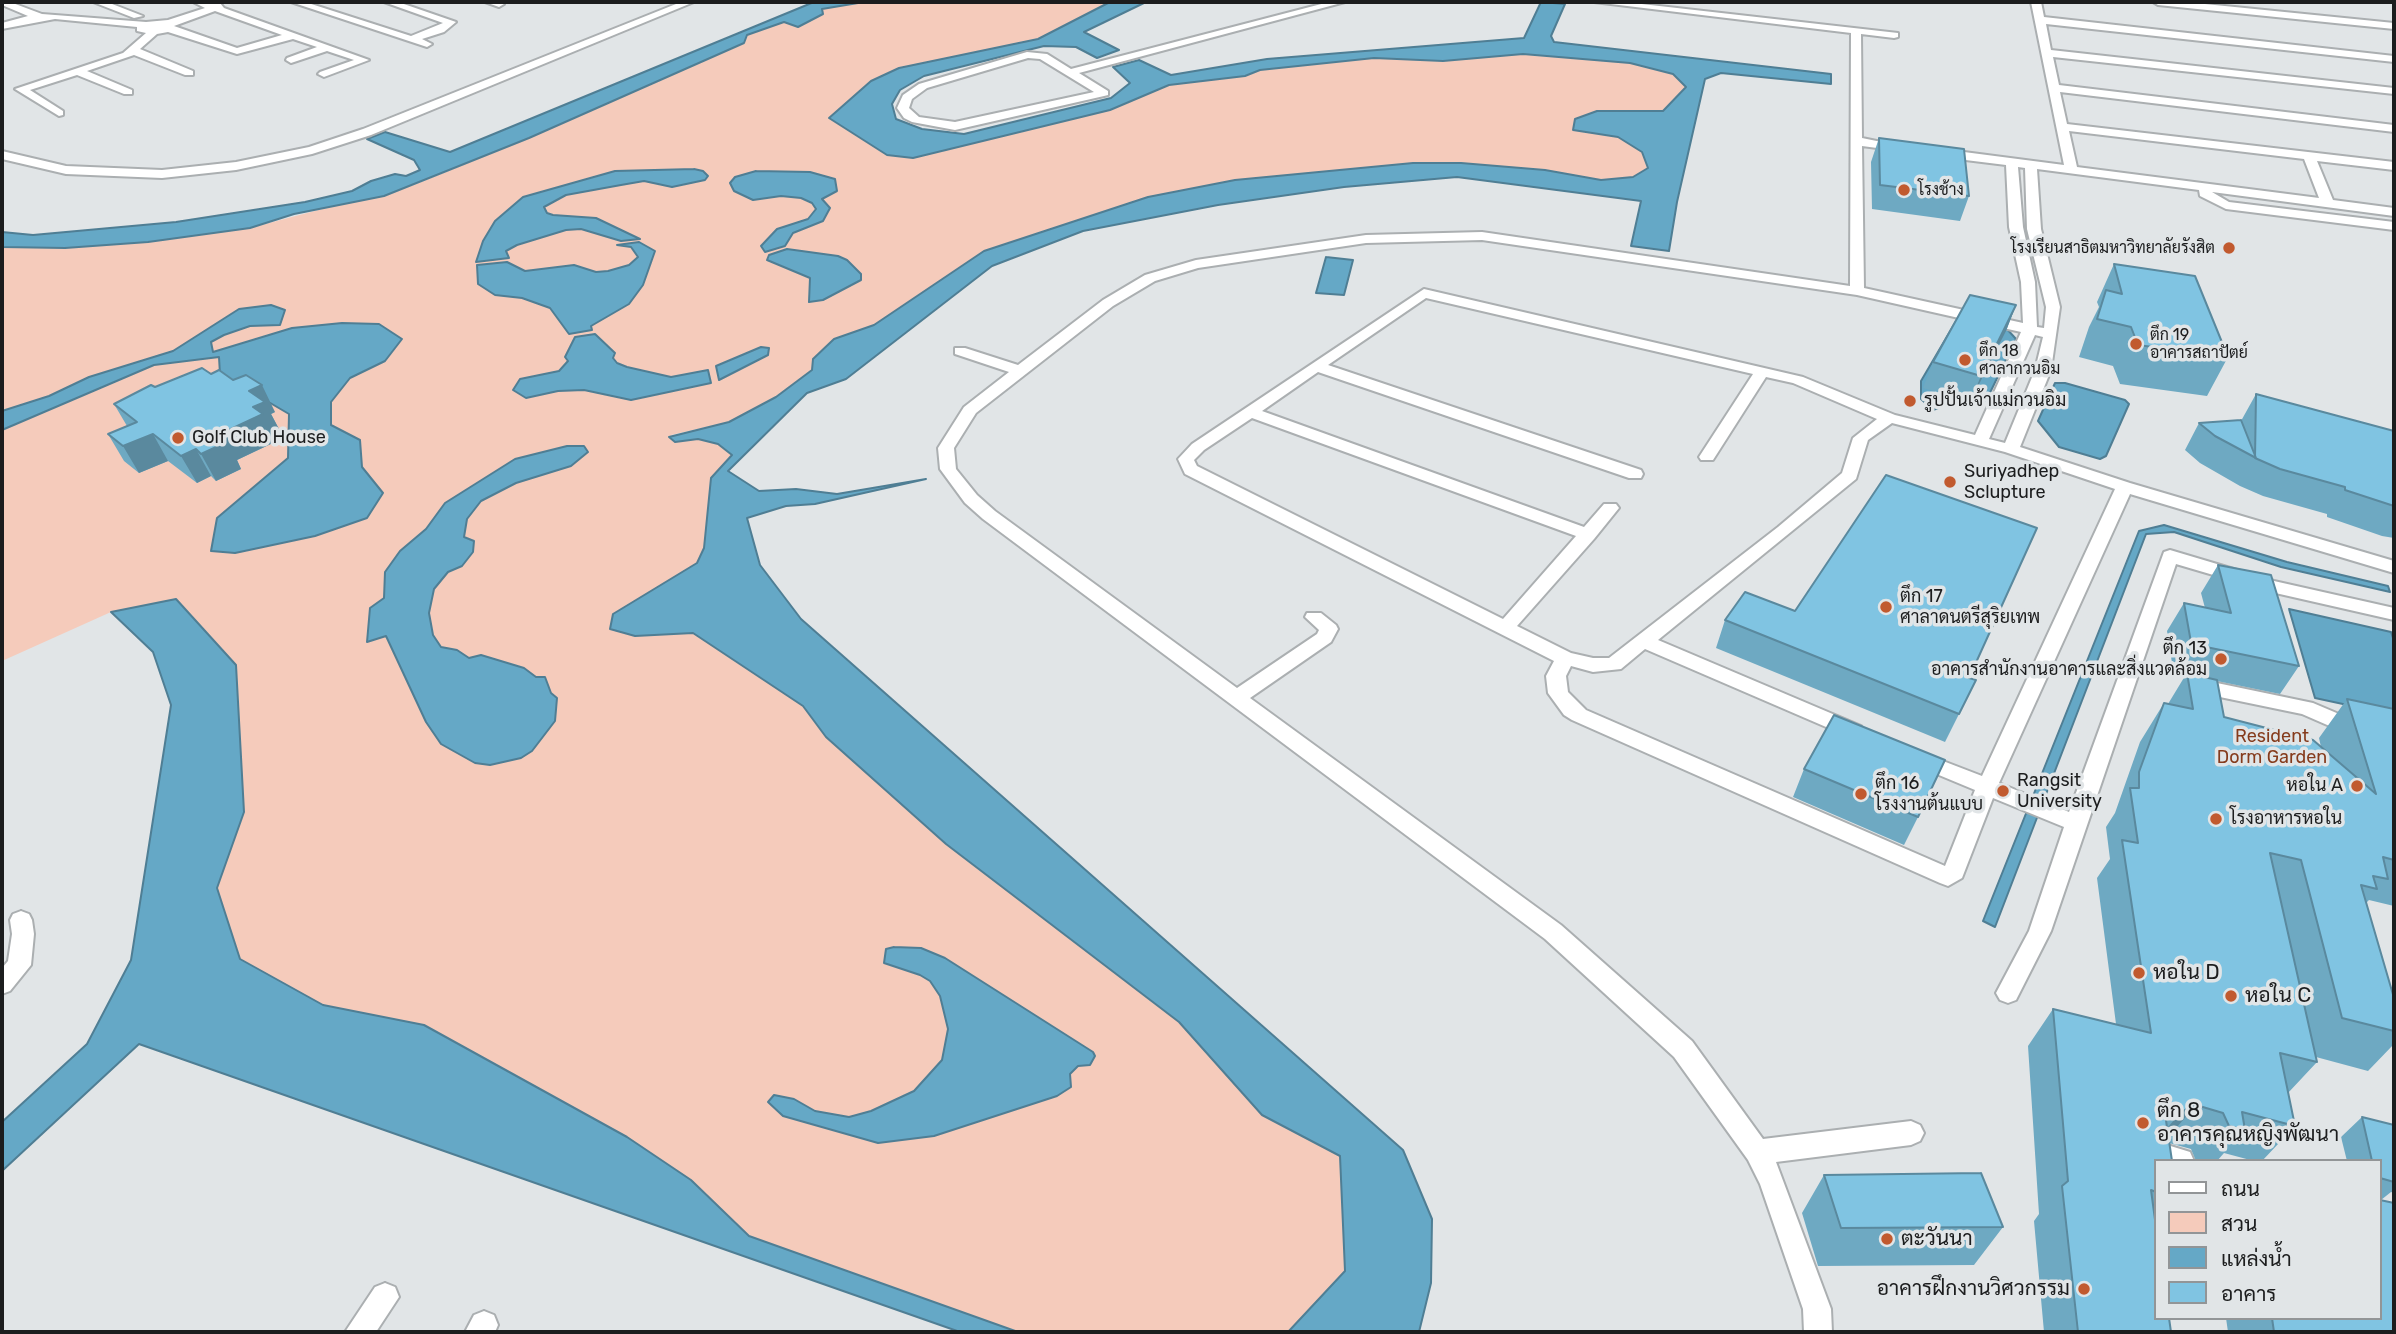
<!DOCTYPE html>
<meta charset="utf-8">
<style>
body{margin:0}
#map{position:relative;width:2396px;height:1334px;overflow:hidden;background:#e1e5e7;font-family:Rubik,Sarabun,sans-serif}
canvas{display:block}
.frame{position:absolute;inset:0;border:4px solid #1c1d1e;pointer-events:none}
.legend{position:absolute;left:2154px;top:1159px;width:228px;height:161px;box-sizing:border-box;background:#e1e5e7;border:2px solid #929597;margin:0;padding:9px 12px;list-style:none;font-size:21px;color:#1c1d1e}
.legend li{display:flex;align-items:center;gap:14px;height:35px}
.legend b{width:35px;border:2px solid #929597}
</style>
<div id="map">
<canvas width="2396" height="1334"></canvas>
<div class="frame"></div>
<ul class="legend">
<li><b style="height:9px;background:#fff"></b>ถนน</li>
<li><b style="height:19px;background:#f5cbbb"></b>สวน</li>
<li><b style="height:19px;background:#65a8c6"></b>แหล่งน้ำ</li>
<li><b style="height:19px;background:#80c4e2"></b>อาคาร</li>
</ul>
</div>
<script>
const context = document.querySelector('canvas').getContext('2d');
context.lineJoin = 'round';
function paint(path, color) { context.fillStyle = color; context.fill(path, 'evenodd'); }
const toPath = rows => new Path2D(rows.map(r => 'M' + r).join(''));
function strokePath(path, color, width, dash) { context.strokeStyle = color; context.lineWidth = width; context.lineCap = dash ? 'butt' : 'round'; context.setLineDash(dash || []); context.stroke(path); }
function label(font, color, halo, rows, align = 'center') {
  context.font = font + ' Rubik,Sarabun,sans-serif'; context.lineWidth = 7; context.setLineDash([]); context.textBaseline = 'middle'; context.strokeStyle = halo; context.fillStyle = color; for (const [text, x, y, turn = 0] of rows) {
    context.save(); context.translate(x, y); context.rotate((+turn || 0) * Math.PI / 180); context.textAlign = isNaN(turn) ? turn : align; if (halo) context.strokeText(text, 0, 0); context.fillText(text, 0, 0); context.restore();
  }
}
paint(toPath([
 [864,2,1110,2,1038,39,941,59,829,118,886,155,912,158,1110,110,1169,85,1245,76,1260,70,1374,58,1443,61,1523,54,1630,63,1673,74,1686,87,1663,111,1597,111,1573,130,1618,137,1642,152,1648,168,1633,177,1601,180,1545,170,1461,163,1413,163,1235,180,1148,197,984,251,874,325,834,339,812,370,776,397,729,422,671,435,675,442,698,439,718,444,732,455,711,478,704,548,697,563,614,614,635,636,693,633,804,706,826,737,946,844,1179,1022,1262,1115,1340,1156,1345,1271,1288,1332,1018,1332,749,1236,691,1180,627,1137,425,1025,323,1005,240,959,217,888,244,812,176,599,111,612,2,661,2,247,148,242,250,228,414,185,529,138,744,42,747,35,822,9]
]), '#f5cbbb');
const water = toPath([
 [814,2,864,2,822,9,823,14,798,27,784,22,747,35,744,43,529,138,384,196,294,214,250,228,148,242,65,248,2,247,2,232,33,235,176,222,305,202,352,191,371,181,395,174,406,176,420,170,414,160,367,139,385,132,450,152,814,2],
 [1110,2,1146,2,1084,32,1119,50,1097,58,1076,47,1044,46,924,76,900,90,892,104,896,119,922,129,964,134,1111,98,1130,83,1113,67,1139,60,1171,75,1267,59,1524,38,1541,2,1565,4,1551,36,1554,42,1831,74,1831,84,1721,73,1705,79,1677,202,1669,251,1631,246,1641,201,1457,177,1344,187,1218,205,1083,231,992,266,846,379,807,393,728,471,759,491,796,489,837,494,926,479,815,504,786,506,747,518,760,565,801,619,1403,1150,1432,1219,1431,1283,1419,1332,1288,1332,1345,1271,1340,1156,1262,1115,1179,1022,946,844,826,737,803,706,693,633,635,636,610,629,613,614,697,563,704,548,711,478,732,455,718,444,698,439,675,442,669,437,729,422,776,397,812,370,813,359,834,339,874,325,984,251,1148,197,1235,180,1413,163,1461,163,1545,170,1601,180,1633,177,1648,168,1642,152,1618,137,1573,130,1575,119,1597,111,1663,111,1686,87,1673,74,1630,63,1523,54,1443,61,1374,58,1260,70,1245,76,1169,85,1110,110,913,158,887,155,829,118,871,81,899,68,1038,39,1110,2],
 [694,169,703,171,708,176,705,180,672,187,644,181,621,185,566,195,544,207,547,213,553,215,596,218,640,239,621,241,581,229,566,230,517,245,506,251,509,258,476,262,483,241,495,221,523,197,615,171,694,169],
 [756,171,810,172,835,179,837,191,822,199,830,208,823,221,793,233,785,246,765,252,761,246,777,229,808,219,816,209,812,203,801,198,781,196,753,200,734,191,730,183,735,177,756,171],
 [639,242,655,251,643,285,629,304,591,326,592,330,569,334,550,308,522,298,495,295,478,284,477,265,507,262,525,271,574,265,596,272,608,271,629,265,638,257,631,247,617,245,639,242],
 [787,249,838,256,847,260,861,274,861,280,823,300,809,302,810,278,767,260,769,255,787,249],
 [1326,257,1353,260,1344,295,1316,293,1326,257],
 [271,305,285,310,280,325,250,326,224,335,211,342,213,352,292,328,342,323,379,324,402,339,385,361,350,378,331,402,331,425,360,440,362,467,383,493,367,518,315,536,235,553,211,551,217,518,288,458,289,414,243,387,221,392,219,357,154,365,2,430,2,411,49,396,89,377,173,351,239,309,271,305],
 [1959,316,2006,328,2016,339,1986,401,1949,404,1933,410,1921,399,1921,381,1959,316],
 [595,334,615,353,613,358,617,363,627,367,671,377,708,370,711,383,631,400,584,390,558,391,526,398,513,390,520,379,559,371,568,361,565,357,575,337,595,334],
 [761,347,769,348,768,355,719,380,716,366,761,347],
 [2055,383,2065,383,2125,400,2129,404,2106,456,2100,459,2059,447,2038,421,2055,383],
 [567,446,584,446,588,452,571,466,516,483,481,501,467,519,464,537,474,541,473,552,462,566,448,572,434,589,429,613,433,635,441,647,457,650,469,658,481,655,524,668,536,677,545,677,551,693,557,698,555,721,532,751,521,758,490,765,475,763,441,744,426,722,386,636,367,642,370,608,384,598,385,572,400,551,426,529,445,503,515,459,567,446],
 [2164,525,2287,562,2388,586,2390,592,2281,567,2174,532,2146,534,1995,927,1983,921,2139,531,2164,525],
 [176,599,236,665,244,812,217,888,240,959,323,1005,424,1025,627,1137,691,1180,749,1236,1018,1332,960,1332,139,1044,2,1171,2,1122,87,1044,131,960,171,705,153,652,111,612,176,599],
 [2289,609,2391,632,2394,641,2394,715,2315,698,2289,609],
 [894,947,921,948,945,958,1093,1052,1095,1056,1090,1065,1078,1066,1070,1074,1071,1087,1057,1096,934,1136,878,1143,783,1116,768,1102,774,1095,794,1099,815,1111,849,1117,871,1111,914,1091,942,1060,948,1029,940,996,930,981,920,975,884,963,886,949,894,947]
]);
paint(water, '#65a8c6');
strokePath(water, '#4f7e94', 2);
const minor = toPath([
 [2,2,10,2,42,14,146,22,168,20,205,8,193,2,220,3,224,8,369,60,324,77,318,74,320,72,354,60,327,51,291,63,286,60,287,58,317,47,293,39,237,54,168,32,157,34,140,49,193,71,193,75,185,75,134,55,87,71,132,90,132,94,124,94,77,75,30,90,63,111,63,115,59,116,15,89,123,53,146,33,137,31,137,27,55,19,2,29,2,23,28,16,2,5,2,2],
 [215,11,282,35,237,48,174,26,215,11],
 [93,2,107,2,143,16,134,18,93,2],
 [291,2,305,2,411,36,443,23,384,2,398,2,456,22,444,32,422,39,432,44,427,47,291,2],
 [485,2,502,2,504,4,499,7,485,2],
 [681,2,694,2,371,135,312,154,236,170,162,178,66,174,2,159,2,151,66,166,162,170,236,162,309,147,363,129,681,2],
 [1329,2,1345,2,1079,73,1108,91,1108,95,1104,96,955,130,912,122,904,118,897,108,903,95,919,84,1027,52,1047,54,1071,69,1329,2],
 [1028,58,1040,59,1094,92,955,122,919,117,909,108,912,99,927,88,1028,58],
 [1594,2,1624,2,1898,33,1898,37,1894,38,1861,34,1862,138,1906,147,1900,151,1862,146,1864,288,2023,323,2021,282,2009,227,2006,165,1941,157,1935,153,1941,149,2064,165,2031,2,2041,2,2044,17,2394,56,2394,62,2046,24,2051,50,2394,88,2394,94,2053,57,2059,85,2394,125,2394,132,2060,92,2067,124,2394,162,2394,170,2317,161,2333,200,2394,208,2394,216,2212,192,2229,202,2394,222,2394,230,2226,209,2200,196,2199,190,2037,169,2041,229,2060,307,2051,370,2020,447,2130,483,2394,561,2394,573,2130,494,1999,783,2069,812,2164,552,2170,550,2274,581,2394,608,2394,620,2271,592,2176,564,2051,931,2016,1000,2008,1003,2000,1000,1996,993,2029,931,2064,827,1993,798,1962,878,1948,886,1940,883,1572,720,1564,715,1548,693,1546,676,1554,661,1185,474,1178,459,1192,444,1424,289,1803,377,1895,415,1975,435,2021,332,1857,295,1482,240,1366,243,1198,268,1155,281,1113,306,976,413,954,448,956,469,977,495,995,511,1237,688,1317,634,1319,630,1305,617,1307,613,1321,613,1336,625,1338,629,1331,642,1250,698,1561,925,1692,1041,1763,1139,1911,1121,1920,1125,1924,1133,1920,1141,1911,1145,1776,1162,1831,1309,1832,1332,1804,1332,1803,1309,1760,1184,1748,1160,1674,1057,1545,939,983,519,965,503,940,469,938,448,964,407,1009,372,955,354,955,348,965,348,1018,365,1103,300,1145,275,1196,260,1366,235,1482,232,1850,286,1851,33,1594,2],
 [2069,131,2304,159,2319,198,2077,167,2069,131],
 [2018,167,2025,168,2027,229,2046,307,2044,328,2037,327,2035,282,2023,227,2018,167],
 [1426,298,1753,374,1699,457,1701,460,1713,460,1766,377,1793,383,1877,419,1853,438,1842,473,1778,527,1609,658,1593,658,1571,653,1517,626,1594,539,1619,508,1616,504,1604,504,1584,527,1262,411,1318,372,1629,478,1641,478,1643,474,1641,470,1328,365,1426,298],
 [2035,335,2043,337,2035,370,2005,443,1989,439,2035,335],
 [1252,418,1576,536,1503,619,1197,466,1194,460,1204,450,1252,418],
 [1892,423,2005,452,2115,489,1982,776,1917,751,1910,753,1907,758,1910,763,1975,790,1945,866,1586,710,1568,692,1566,676,1571,666,1593,672,1621,669,1645,649,1847,736,1861,736,1864,731,1861,726,1658,640,1856,479,1868,440,1892,423],
 [2153,2,2185,2,2394,23,2394,29,2158,5,2153,2],
 [2193,678,2313,703,2353,720,2394,730,2394,744,2341,731,2302,714,2186,690,2183,685,2193,678],
 [21,911,29,914,32,920,34,934,31,965,10,991,2,994,2,968,8,961,12,934,10,920,13,914,21,911],
 [2164,1144,2190,1152,2194,1161,2156,1161,2156,1173,2148,1170,2144,1161,2148,1152,2164,1144],
 [385,1283,395,1287,399,1297,376,1332,345,1332,375,1287,385,1283],
 [484,1311,494,1315,498,1325,495,1332,465,1332,474,1315,484,1311]
]);
strokePath(minor, '#abafb1', 4);
paint(minor, '#fff');
paint(toPath([
 [1879,138,1969,196,1960,221,1872,209,1871,162],
 [2114,264,2228,357,2207,396,2120,384,2113,366,2079,357,2089,327,2099,307,2097,302],
 [2016,305,2006,331,1970,402,1923,388,1933,362],
 [211,374,275,412,271,414,279,429,272,431,277,441,237,460,241,469,216,481,211,476,197,483,168,461,139,473,124,461,108,434,127,426,114,404,155,387],
 [2256,394,2394,431,2394,538,2382,536,2327,517,2327,514,2263,496,2240,486,2200,463,2185,450,2199,423,2241,421],
 [2218,565,2299,666,2280,694,2217,681,2224,717,2321,747,2319,738,2347,699,2394,709,2394,906,2369,900,2366,903,2394,998,2394,1044,2368,1071,2316,1057,2317,1062,2288,1093,2295,1126,2262,1161,2254,1161,2224,1153,2217,1161,2196,1161,2191,1149,2169,1143,2156,1161,2156,1214,2155,1215,2171,1332,2044,1332,2034,1221,2039,1214,2028,1046,2053,1009,2116,1024,2097,878,2110,859,2106,827,2115,813,2140,742,2164,703,2168,704,2185,676,2174,676,2167,631,2184,603,2205,608,2201,593],
 [1725,620,1969,678,1976,680,1945,742,1716,648],
 [1804,769,1918,817,1904,845,1793,797],
 [2362,1117,2394,1125,2394,1193,2391,1192,2381,1200,2394,1332,2228,1332,2226,1318,2380,1318,2380,1161,2347,1161,2341,1137],
 [1824,1175,2003,1227,1974,1265,1818,1266,1802,1213]
]), '#6ea9c2');
paint(toPath([
 [2016,305,2006,331,1970,402,1981,376],
 [262,385,275,412,271,414,279,429,272,431,277,441,237,460,241,469,216,481,201,454,218,435,249,391],
 [153,434,168,461,139,473,123,446],
 [196,449,211,476,197,483,181,456],
 [2196,1105,2165,1141,2150,1148,2181,1112]
]), '#5a899e');
const building = toPath([
 [1879,138,1964,149,1969,196,1880,185,1879,138],
 [2114,264,2195,276,2228,357,2138,345,2131,327,2097,319,2106,290,2122,294,2114,264],
 [1970,295,2016,305,1981,376,1933,362,1970,295],
 [202,368,211,374,219,370,233,380,246,375,262,385,249,391,265,402,253,407,263,414,218,435,227,442,201,454,196,449,181,456,153,434,123,446,108,434,137,422,114,404,151,385,155,387,202,368],
 [2256,394,2394,431,2394,506,2345,490,2345,487,2280,469,2255,458,2256,394],
 [2241,420,2256,458,2215,436,2199,423,2241,420],
 [1886,475,2037,528,1969,678,1976,680,1959,714,1725,620,1745,592,1795,611,1886,475],
 [2218,565,2271,575,2299,666,2206,647,2192,648,2184,603,2231,613,2218,565],
 [2187,673,2217,680,2224,717,2313,740,2376,794,2347,699,2394,709,2394,860,2383,857,2388,879,2373,876,2377,889,2361,885,2394,998,2394,1031,2342,1018,2301,860,2270,853,2317,1062,2280,1053,2295,1126,2242,1112,2245,1130,2229,1126,2223,1113,2196,1105,2181,1112,2164,1107,2172,1161,2156,1161,2156,1192,2151,1190,2156,1227,2156,1318,2169,1318,2171,1332,2078,1332,2062,1186,2068,1181,2053,1009,2151,1033,2122,840,2138,843,2130,788,2139,788,2139,772,2164,703,2193,709,2187,673],
 [1834,715,1945,760,1918,817,1804,769,1834,715],
 [2362,1117,2394,1125,2394,1182,2380,1178,2380,1161,2372,1161,2362,1117],
 [1981,1173,2003,1227,1841,1228,1824,1175,1981,1173],
 [2380,1200,2394,1203,2394,1332,2274,1332,2272,1318,2380,1318,2380,1200]
]);
paint(building, '#80c4e2');
strokePath(building, '#5a899e', 2);
for (const [x, y, r, color] of [
 [1904,190,7,"#c15a2f"],
 [2229,248,7,"#c15a2f"],
 [2136,344,7,"#c15a2f"],
 [1965,360,7,"#c15a2f"],
 [1910,401,7,"#c15a2f"],
 [178,438,7,"#c15a2f"],
 [1950,482,7,"#c15a2f"],
 [1886,607,7,"#c15a2f"],
 [2221,659,7,"#c15a2f"],
 [2357,786,7,"#c15a2f"],
 [2003,791,7,"#c15a2f"],
 [1861,794,7,"#c15a2f"],
 [2216,819,7,"#c15a2f"],
 [2139,973,7,"#c15a2f"],
 [2231,996,7,"#c15a2f"],
 [2143,1123,7,"#c15a2f"],
 [1887,1239,7,"#c15a2f"],
 [2084,1289,7,"#c15a2f"]
]) { const dot = new Path2D(); dot.arc(x, y, r, 0, 2 * Math.PI); context.fillStyle = color; context.fill(dot); strokePath(dot, '#e1e5e7', 2.5); }
label('16px', '#1c1d1e', '#e1e5e7', [
 ["โรงช้าง",1918,190],
 ["โรงเรียนสาธิตมหาวิทยาลัยรังสิต",2215,248,"right"],
 ["ตึก 19",2150,335],
 ["อาคารสถาปัตย์",2150,353],
 ["ตึก 18",1979,351],
 ["ศาลากวนอิม",1979,369]
], 'left');
label('18px', '#1c1d1e', '#e1e5e7', [
 ["รูปปั้นเจ้าแม่กวนอิม",1924,401],
 ["Golf Club House",192,438],
 ["Suriyadhep",1964,472],
 ["Sclupture",1964,493],
 ["ตึก 17",1900,597],
 ["ศาลาดนตรีสุริยเทพ",1900,618],
 ["ตึก 13",2207,649,"right"],
 ["อาคารสำนักงานอาคารและสิ่งแวดล้อม",2207,670,"right"],
 ["Rangsit",2017,781],
 ["University",2017,802],
 ["ตึก 16",1875,784],
 ["โรงงานต้นแบบ",1875,805],
 ["หอใน A",2343,786,"right"],
 ["โรงอาหารหอใน",2230,819]
], 'left');
label('18px', '#853b1c', '#e1e5e7', [
 ["Resident",2272,737],
 ["Dorm Garden",2272,758]
]);
label('21px', '#1c1d1e', '#e1e5e7', [
 ["หอใน D",2153,973],
 ["หอใน C",2245,996],
 ["ตึก 8",2157,1111],
 ["อาคารคุณหญิงพัฒนา",2157,1135],
 ["ตะวันนา",1901,1239],
 ["อาคารฝึกงานวิศวกรรม",2070,1289,"right"]
], 'left');
</script>
